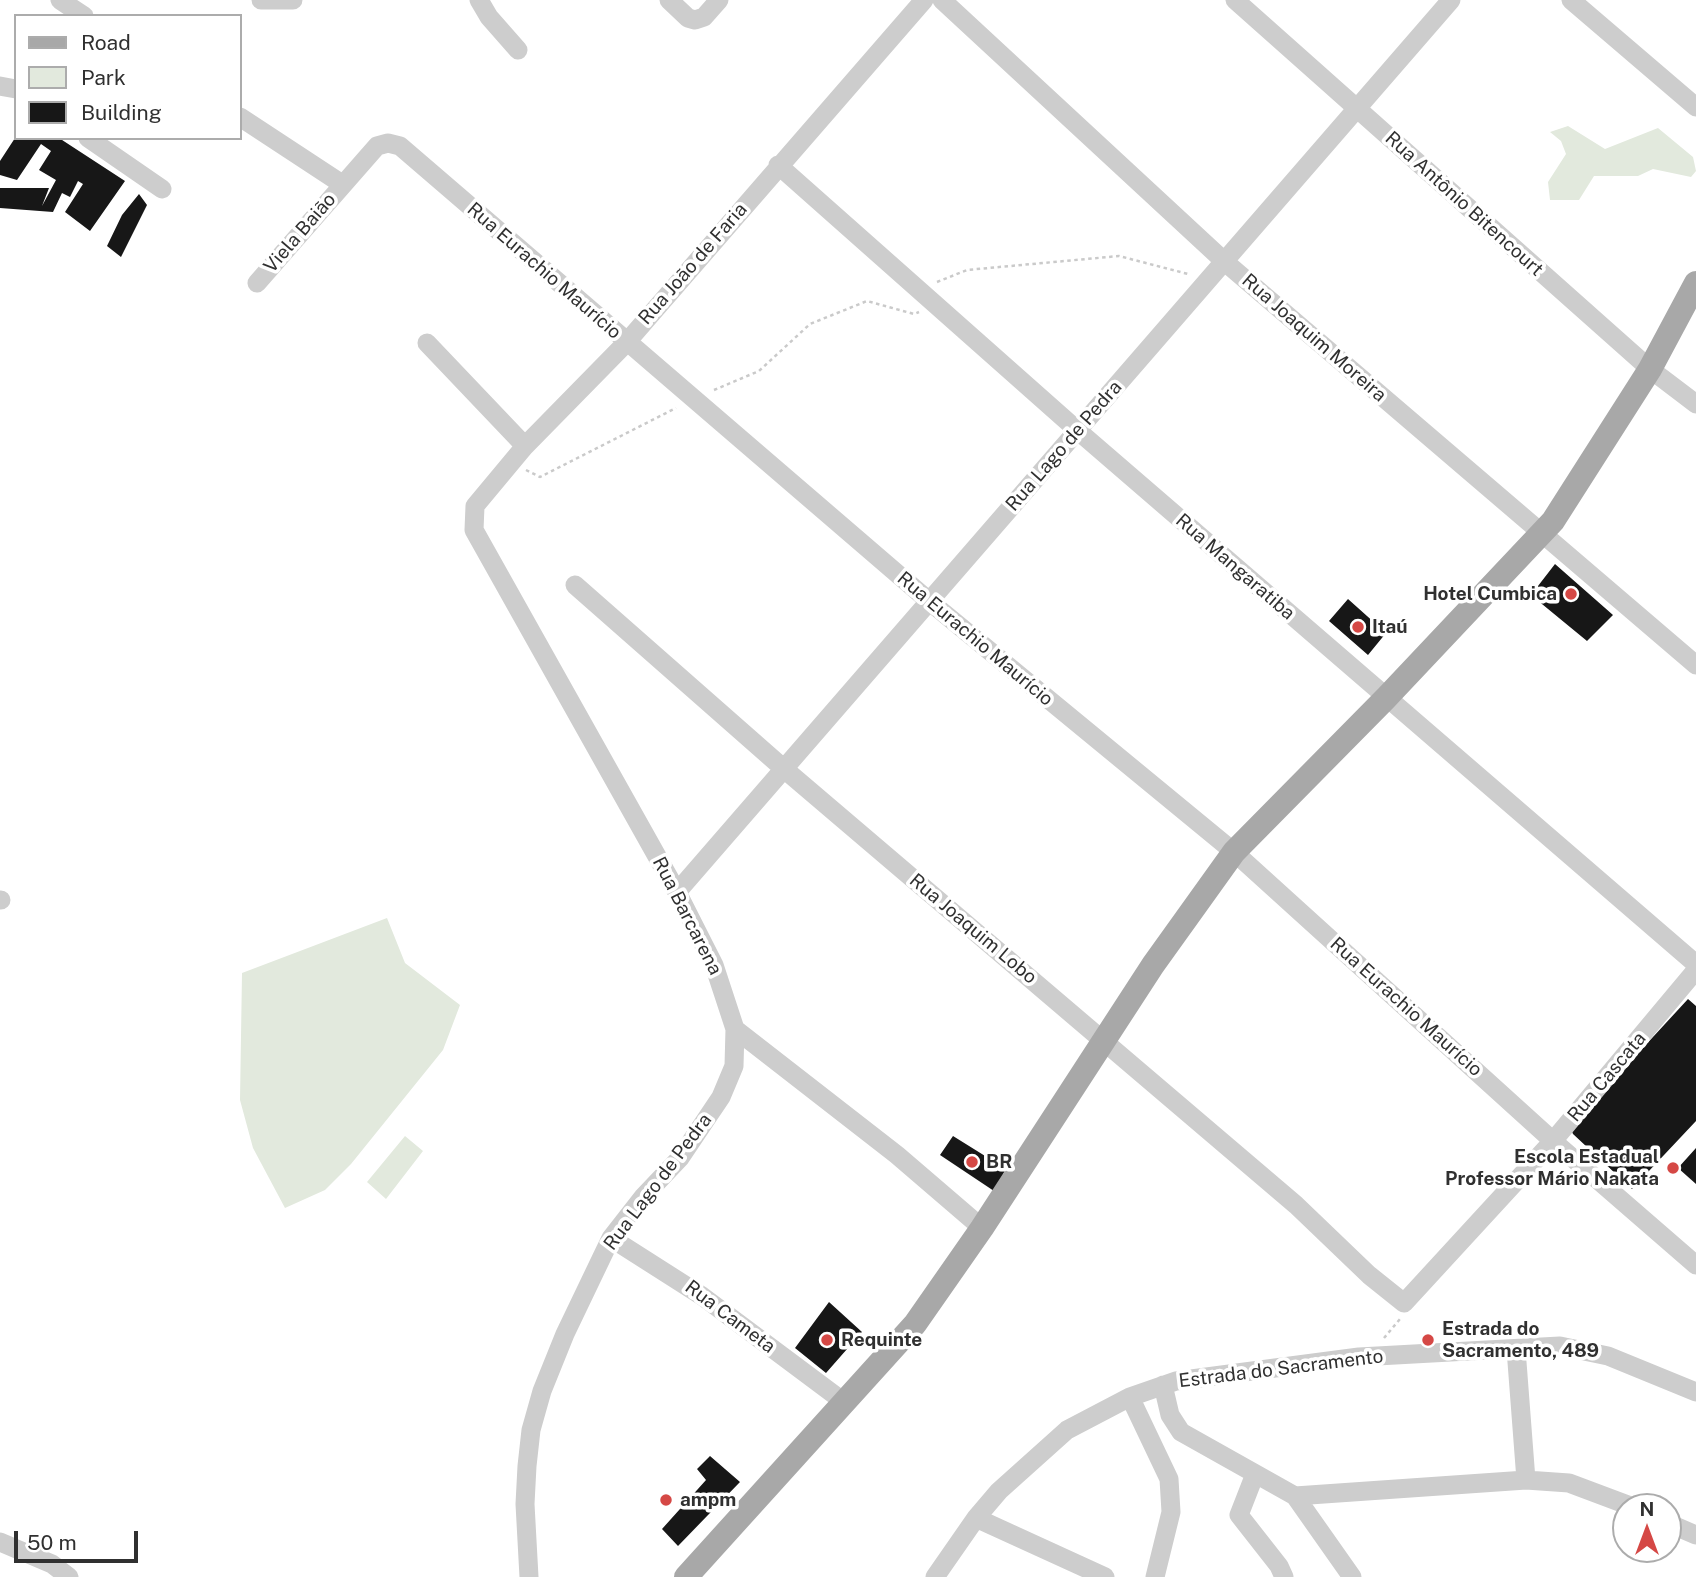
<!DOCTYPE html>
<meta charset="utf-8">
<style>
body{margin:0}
#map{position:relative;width:1696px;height:1577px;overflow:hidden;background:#fff;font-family:"Public Sans",sans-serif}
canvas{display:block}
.legend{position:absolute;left:14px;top:14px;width:228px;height:126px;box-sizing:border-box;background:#fff;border:2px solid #acacac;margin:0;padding:9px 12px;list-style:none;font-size:21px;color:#303030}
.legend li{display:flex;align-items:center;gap:14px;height:35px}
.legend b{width:35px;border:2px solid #acacac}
.north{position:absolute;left:1612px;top:1493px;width:70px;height:70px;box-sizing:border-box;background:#fff;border:2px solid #acacac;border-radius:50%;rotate:0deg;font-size:19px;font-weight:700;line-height:28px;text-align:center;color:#303030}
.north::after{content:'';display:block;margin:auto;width:24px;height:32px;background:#d54845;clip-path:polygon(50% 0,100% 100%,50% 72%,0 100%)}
.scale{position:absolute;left:14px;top:1531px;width:124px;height:32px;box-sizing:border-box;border:4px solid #303030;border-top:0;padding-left:9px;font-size:21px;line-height:24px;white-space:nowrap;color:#303030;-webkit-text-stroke:5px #fff;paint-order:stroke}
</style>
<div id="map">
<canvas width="1696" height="1577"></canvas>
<ul class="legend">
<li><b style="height:9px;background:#a8a8a8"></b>Road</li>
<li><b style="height:19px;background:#e2e9dd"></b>Park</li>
<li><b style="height:19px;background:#171717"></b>Building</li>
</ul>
<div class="north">N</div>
<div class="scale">50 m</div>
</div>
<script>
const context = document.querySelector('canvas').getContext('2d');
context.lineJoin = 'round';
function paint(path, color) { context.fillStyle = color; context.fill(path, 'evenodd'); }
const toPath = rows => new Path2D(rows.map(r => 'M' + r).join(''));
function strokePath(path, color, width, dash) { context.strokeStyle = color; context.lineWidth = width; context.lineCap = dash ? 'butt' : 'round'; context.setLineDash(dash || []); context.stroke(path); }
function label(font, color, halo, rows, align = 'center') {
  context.font = font + ' "Public Sans",sans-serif'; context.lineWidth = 7; context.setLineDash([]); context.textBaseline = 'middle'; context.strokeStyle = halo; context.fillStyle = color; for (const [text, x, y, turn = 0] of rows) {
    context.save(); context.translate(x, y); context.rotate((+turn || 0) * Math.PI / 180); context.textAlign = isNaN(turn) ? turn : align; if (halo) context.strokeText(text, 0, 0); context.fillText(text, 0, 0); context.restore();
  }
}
paint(toPath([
 [1568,126,1605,149,1658,128,1693,157,1696,171,1691,177,1653,169,1638,176,1594,176,1579,200,1550,200,1548,182,1566,154,1561,141,1550,132],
 [387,918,405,963,460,1005,443,1050,351,1164,325,1190,285,1208,253,1148,240,1100,242,973],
 [405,1136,423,1151,386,1199,367,1182]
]), '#e2e9dd');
paint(toPath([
 [15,138,59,138,125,181,90,231,65,212,83,184,78,181,70,197,62,193,53,212,0,208,0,188,49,188,42,206,56,180,39,170,51,151,41,144,17,180,0,175,0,161],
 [139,194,147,205,121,257,107,246,122,215],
 [1555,564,1613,615,1587,641,1531,595],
 [1348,599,1386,633,1368,655,1329,621],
 [1688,999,1696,1006,1696,1121,1632,1189,1573,1134,1570,1127],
 [953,1136,1006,1169,994,1191,940,1155],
 [1696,1148,1696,1184,1678,1168],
 [829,1302,862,1332,826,1373,795,1348],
 [710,1456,740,1482,678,1546,662,1529,706,1480,697,1469]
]), '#171717');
strokePath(toPath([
 [937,282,967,270,1119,256,1188,274],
 [714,390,759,371,810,324,867,301,914,314,919,312],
 [526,470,540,477,676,408],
 [1384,1338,1400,1319]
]), '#cacaca', 2.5, [3.5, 3.5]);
strokePath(toPath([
 [60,0,84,16],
 [261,0,293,0],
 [479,0,489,17,518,50],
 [669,0,688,18,695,20,704,17,719,0],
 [942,0,1225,262,1696,665],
 [1235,0,1650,369,1696,404],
 [1571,0,1696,107],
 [0,86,16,89],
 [240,117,342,184],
 [88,138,162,189],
 [778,165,1077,430,1696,964],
 [257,283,377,146,388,143,400,146,929,601,1234,852,1553,1141,1696,1265],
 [427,343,525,446],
 [575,585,783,768,1296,1205,1369,1275,1404,1303,1553,1141,1696,970],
 [677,892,1451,0],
 [0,900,1,900],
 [735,1029,897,1155,982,1228],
 [611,1238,702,1296,844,1402],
 [1516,1349,1526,1480],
 [1163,1385,1170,1415,1181,1432,1295,1496,1526,1480,1569,1483,1633,1507],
 [1130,1397,1169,1479,1171,1512,1155,1577],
 [1255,1474,1239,1515,1279,1566,1284,1577],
 [1295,1496,1352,1577],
 [976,1518,1105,1577],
 [1668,1523,1696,1535],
 [0,1542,52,1564,69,1577],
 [529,1577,525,1504,527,1466,531,1430,542,1391,565,1334,611,1238,643,1197,680,1158,721,1097,734,1066,735,1029,714,965,677,892,474,530,475,506,525,446,626,343,924,0],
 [935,1577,976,1518,999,1491,1067,1430,1130,1397,1176,1381,1359,1357,1560,1346,1608,1356,1696,1392]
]), '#cdcdcd', 19);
strokePath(toPath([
 [686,1577,915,1324,982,1228,1153,965,1234,852,1386,698,1553,521,1650,369,1696,283]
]), '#a8a8a8', 24);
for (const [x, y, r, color] of [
 [1571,594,7,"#d54845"],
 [1358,627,7,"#d54845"],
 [972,1162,7,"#d54845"],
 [1673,1168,7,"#d54845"],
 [827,1340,7,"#d54845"],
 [1428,1340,7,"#d54845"],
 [666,1500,7,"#d54845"]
]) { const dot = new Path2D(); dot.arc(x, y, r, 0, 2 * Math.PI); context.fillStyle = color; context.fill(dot); strokePath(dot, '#fff', 2.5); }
label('19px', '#303030', '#fff', [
 ["Rua Antônio Bitencourt",1464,204,42],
 ["Viela Baião",300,233,-49],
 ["Rua João de Faria",693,264,-49],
 ["Rua Eurachio Maurício",544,271,41],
 ["Rua Joaquim Moreira",1314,338,41],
 ["Rua Lago de Pedra",1064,446,-49],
 ["Rua Mangaratiba",1235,567,41],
 ["Rua Eurachio Maurício",975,639,40],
 ["Rua Barcarena",687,916,63],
 ["Rua Joaquim Lobo",973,929,40],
 ["Rua Eurachio Maurício",1406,1007,42],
 ["Rua Cascata",1607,1077,-50],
 ["Rua Lago de Pedra",658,1182,-53],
 ["Rua Cameta",730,1317,37],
 ["Estrada do Sacramento",1281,1369,-7]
]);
label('bold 19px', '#303030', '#fff', [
 ["Hotel Cumbica",1557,594,"right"],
 ["Itaú",1372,627],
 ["Escola Estadual",1659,1157,"right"],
 ["Professor Mário Nakata",1659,1179,"right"],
 ["BR",986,1162],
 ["Estrada do",1442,1329],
 ["Sacramento, 489",1442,1351],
 ["Requinte",841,1340],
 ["ampm",680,1500]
], 'left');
</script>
